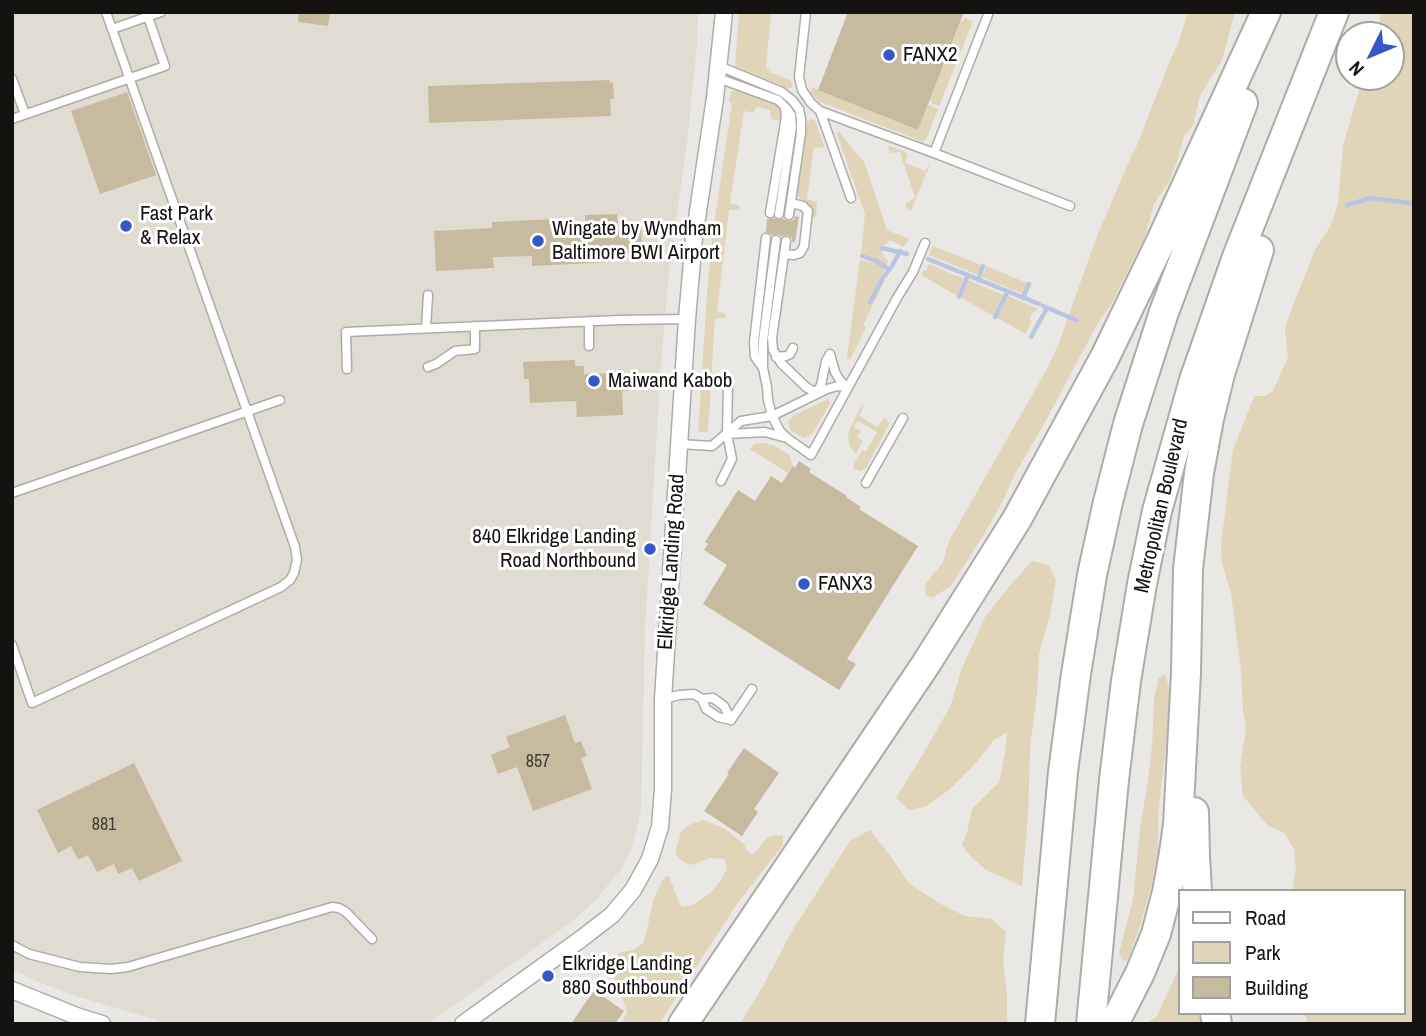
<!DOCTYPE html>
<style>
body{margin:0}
#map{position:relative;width:1426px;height:1036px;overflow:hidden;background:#eae8e5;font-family:"Archivo Narrow",sans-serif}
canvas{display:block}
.frame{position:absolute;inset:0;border:14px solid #141312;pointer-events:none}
.legend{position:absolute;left:1178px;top:889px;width:228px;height:126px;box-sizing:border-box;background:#fff;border:2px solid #a1a1a0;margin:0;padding:9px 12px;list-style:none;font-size:21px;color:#141312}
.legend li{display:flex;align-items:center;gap:14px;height:35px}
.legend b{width:35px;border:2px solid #a1a1a0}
.north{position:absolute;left:1335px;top:21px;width:70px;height:70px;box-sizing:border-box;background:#fff;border:2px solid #a1a1a0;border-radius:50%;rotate:227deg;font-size:19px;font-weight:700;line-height:28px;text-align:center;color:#141312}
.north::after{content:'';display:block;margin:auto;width:24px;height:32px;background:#3558c9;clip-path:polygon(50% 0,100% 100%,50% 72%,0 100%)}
</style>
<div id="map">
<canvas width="1426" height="1036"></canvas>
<div class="frame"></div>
<ul class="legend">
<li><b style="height:9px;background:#fff"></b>Road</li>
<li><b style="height:19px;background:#e0d5b9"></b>Park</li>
<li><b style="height:19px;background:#c7bb9f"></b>Building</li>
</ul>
<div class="north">N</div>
</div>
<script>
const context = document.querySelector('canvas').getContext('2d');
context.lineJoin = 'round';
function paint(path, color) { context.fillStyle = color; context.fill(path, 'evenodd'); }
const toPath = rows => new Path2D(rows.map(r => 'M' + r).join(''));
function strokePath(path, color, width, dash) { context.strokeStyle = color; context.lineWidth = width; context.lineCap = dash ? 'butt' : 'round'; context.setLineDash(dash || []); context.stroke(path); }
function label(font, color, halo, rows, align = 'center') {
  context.font = font + ' "Archivo Narrow",sans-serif'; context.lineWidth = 6; context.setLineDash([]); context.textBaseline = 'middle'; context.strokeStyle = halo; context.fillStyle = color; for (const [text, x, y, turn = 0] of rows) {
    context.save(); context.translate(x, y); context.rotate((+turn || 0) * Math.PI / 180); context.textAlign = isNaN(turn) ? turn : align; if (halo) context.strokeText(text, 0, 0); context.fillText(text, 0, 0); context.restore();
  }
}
paint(toPath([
 [12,12,698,12,697,46,687,143,669,271,660,379,645,629,641,809,636,833,630,852,621,869,595,901,570,923,428,1024,169,1024,79,997,36,981,12,969]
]), '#e0dcd1');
paint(toPath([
 [739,12,771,12,766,67,770,72,791,81,793,86,791,88,788,88,737,68,735,66],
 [1188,12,1235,12,1222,60,1200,96,1193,125,1184,136,1178,159,1169,182,1154,204,1145,236,1110,307,1099,321,1044,424,1015,474,1001,504,983,536,950,587,933,597,926,596,925,584,942,564,949,541,1048,367,1059,343,1095,241,1130,159,1137,145,1171,58,1179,41],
 [1382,12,1414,12,1414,1024,1308,1024,1304,1013,1403,1013,1403,891,1292,891,1296,868,1294,849,1284,833,1267,825,1243,796,1240,767,1246,729,1243,710,1241,670,1231,593,1222,564,1221,544,1233,450,1251,404,1255,396,1265,396,1273,391,1288,357,1285,332,1286,323,1315,250,1331,225,1335,213,1338,203,1343,146,1363,77,1391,77,1391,35,1375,35],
 [964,18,973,21,939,106,931,103,932,101,930,100,961,21,963,21],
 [812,87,918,130,928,105,938,109,927,138,923,142,818,101,811,93],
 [737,89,777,106,780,111,781,118,781,121,771,119,770,110,757,107,753,113,744,111,730,203,738,205,740,208,738,210,729,210,717,312,725,313,727,316,725,318,715,319,708,432,701,432,698,431,707,294,712,237,732,103,729,102,730,96,731,92],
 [810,119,814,120,816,122,824,146,823,148,814,147,807,199,817,202,816,217,812,217,811,207,799,198,797,192,807,122],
 [839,132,864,162,887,230,909,239,904,247,890,240,887,244,883,245,882,250,884,257,888,260,887,266,861,253,865,214,837,135,837,132],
 [887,145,906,152,908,155,905,163,925,171,931,162,911,211,906,208,906,203,915,198,900,152,890,153],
 [933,246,981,265,978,275,929,255],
 [860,260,876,263,885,269,869,301,872,302,883,280,885,280,863,325,866,327,850,360,847,357],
 [929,264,964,279,957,296,923,276,922,272,926,270],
 [986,266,1027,283,1023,294,982,277],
 [968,280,1004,295,994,316,961,298],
 [1008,296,1037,308,1036,311,1032,313,1030,319,1032,320,1026,334,997,318],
 [827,398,829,400,830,404,812,434,804,438,791,431,787,421,789,421,793,416,826,400],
 [862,405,863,408,859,416,877,427,884,418,887,419,889,424,866,468,860,471,854,469,853,466,862,450,866,451,877,432,858,421,854,427,861,431,857,437,863,441,856,454,850,447,848,439,849,430],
 [764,443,775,446,791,456,790,458,793,466,788,473,750,449,755,444],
 [1032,561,1049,565,1056,580,1050,614,1039,655,1037,694,1030,749,1028,816,1022,886,986,870,971,857,962,845,967,833,972,809,999,782,1005,754,1007,733,994,740,975,764,949,790,925,807,909,810,896,798,923,754,950,707,962,668,985,617,1007,589],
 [1165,674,1169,687,1170,710,1158,817,1158,852,1151,887,1140,926,1128,960,1123,961,1119,953,1133,900,1140,829,1147,787,1152,746,1154,700,1158,679],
 [703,820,724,828,744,844,746,850,753,855,768,837,776,835,783,836,783,845,737,904,659,1024,621,1024,627,1012,622,997,613,990,615,976,611,958,622,952,634,950,644,942,654,898,663,879,666,876,669,876,680,905,684,907,695,904,710,893,722,879,727,867,724,859,711,858,691,865,683,862,675,854,681,832,689,825],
 [870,830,889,854,909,883,939,903,965,916,992,919,1006,932,1003,960,1007,997,1007,1024,740,1024,763,986,792,931,850,841],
 [1179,968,1179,1013,1203,1013,1205,1024,1146,1024,1157,1016]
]), '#e0d5b9');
strokePath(toPath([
 [1347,205,1371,198,1410,203,1414,202],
 [882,248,907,254],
 [862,256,876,261,889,269],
 [928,259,1039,304],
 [978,280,983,266],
 [959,297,968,275],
 [1023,298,1029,284],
 [870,302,882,279,892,266,900,251],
 [1043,306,1076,320],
 [995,317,1008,291],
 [1031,337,1047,308]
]), '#b9c5e1', 4.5);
paint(toPath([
 [299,12,330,12,328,26,298,22],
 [848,12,964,12,918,130,818,90],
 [610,80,610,83,613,82,614,99,610,99,611,116,429,123,428,86],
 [127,92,156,175,100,194,71,111],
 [617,214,618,229,641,228,642,253,619,254,619,257,611,257,611,262,532,266,532,256,493,257,494,268,436,271,434,231,492,228,492,222,555,219,556,229,585,228,585,215],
 [795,216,799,217,795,242,792,242,792,238,788,235,781,236,778,234,772,235,766,232,767,219,774,218,779,220,784,219,789,221,794,220],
 [575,360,575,366,584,366,584,374,627,373,628,391,622,391,623,415,577,417,576,401,530,403,529,379,524,379,523,362],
 [799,461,811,469,809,472,847,496,846,497,861,507,859,509,918,546,847,659,856,664,839,690,703,604,727,565,704,550,708,544,705,542,738,490,755,501,771,476,782,483,793,466,795,468],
 [565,715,575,743,581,741,587,756,581,758,592,789,533,811,517,767,498,774,491,755,510,747,506,737],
 [744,748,779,773,754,809,758,812,742,836,704,811,729,774,727,773],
 [134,763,182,861,139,881,132,868,118,874,114,864,97,872,88,855,78,860,71,846,58,853,37,810],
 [594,990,624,1011,615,1024,571,1024]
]), '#c7bb9f');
const lane = toPath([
 [806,12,799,77,802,90,811,103,820,111,934,153,1070,206],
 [112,29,161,12],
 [719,66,782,92,792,100,799,109,801,119,801,133,789,215],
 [718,78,778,100,787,109,791,115,792,127,779,214],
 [12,79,25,114],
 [820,111,851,198],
 [12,119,165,66,148,17],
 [934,153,989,12],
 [770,213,786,117,785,109],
 [776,240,763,341,763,368,767,387,768,400,772,416,780,431,787,438,811,455,897,298,913,272,925,243],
 [786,241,772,338,773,350,781,363,806,387,816,393,821,385,826,361,830,354],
 [784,254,794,255,800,253,804,246,808,211,803,206,791,203],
 [589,321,589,346],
 [426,328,428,295],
 [830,354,835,372,841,382,848,387],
 [776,357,786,356,790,354,793,348],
 [428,367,436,364,455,351,475,349,475,326],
 [763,368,755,357,754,342,766,238],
 [347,369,346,332,619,320,687,319],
 [727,434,765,432,783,437],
 [679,444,712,446,741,421,772,416,827,389,838,386,848,387],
 [721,481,732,459,727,434,728,386],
 [866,483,903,418],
 [12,493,280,400],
 [12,645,32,703,281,587,290,580,294,573,297,560,295,547,106,12],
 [663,699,679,695,694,694,702,699,713,698,724,706,731,720],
 [702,699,706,709,718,717,731,720],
 [731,720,752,689],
 [12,945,29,954,80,967,111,969,128,967,332,907,339,908,346,912,372,939]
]);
const street = toPath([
 [12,990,79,1017,102,1024],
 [463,1024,581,939,612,915,633,890,650,859,660,827,663,789,663,699,666,652,687,319,694,238,715,98,724,12]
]);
const highway = toPath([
 [1194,812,1195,856,1197,891],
 [1215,1013,1217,1024],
 [683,1024,926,664,1017,519,1105,357,1161,241,1266,12],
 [1040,1024,1063,772,1076,674,1092,575,1108,502,1128,424,1164,312,1243,103],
 [1091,1024,1114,780,1126,681,1142,584,1157,511,1194,380,1237,257,1334,12],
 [1114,1024,1140,973,1156,934,1167,892,1173,859,1178,825,1186,673,1188,569,1199,473,1209,419,1220,374,1259,250]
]);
strokePath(lane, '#aeaca9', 11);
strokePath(street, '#aeaca9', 19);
strokePath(highway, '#aeaca9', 32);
strokePath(lane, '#fff', 8);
strokePath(street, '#fff', 16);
strokePath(highway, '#fff', 28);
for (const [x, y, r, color] of [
 [889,55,7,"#3558c9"],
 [126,226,7,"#3558c9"],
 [538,241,7,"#3558c9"],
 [594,381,7,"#3558c9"],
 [650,549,7,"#3558c9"],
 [804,584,7,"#3558c9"],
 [548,976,7,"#3558c9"]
]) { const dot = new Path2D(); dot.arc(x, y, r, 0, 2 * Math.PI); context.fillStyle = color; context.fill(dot); strokePath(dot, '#fff', 2.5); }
label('18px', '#413d35', null, [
 ["857",538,762],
 ["881",104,825]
]);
label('21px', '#141312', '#fff', [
 ["FANX2",903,55],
 ["Fast Park",140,214],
 ["& Relax",140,238],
 ["Wingate by Wyndham",552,229],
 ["Baltimore BWI Airport",552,253],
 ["Maiwand Kabob",608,381],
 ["840 Elkridge Landing",636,537,"right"],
 ["Road Northbound",636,561,"right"],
 ["FANX3",818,584],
 ["Elkridge Landing",562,964],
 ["880 Southbound",562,988]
], 'left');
label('21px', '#141312', '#fff', [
 ["Metropolitan Boulevard",1162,506,-77],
 ["Elkridge Landing Road",672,562,-86]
]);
</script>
